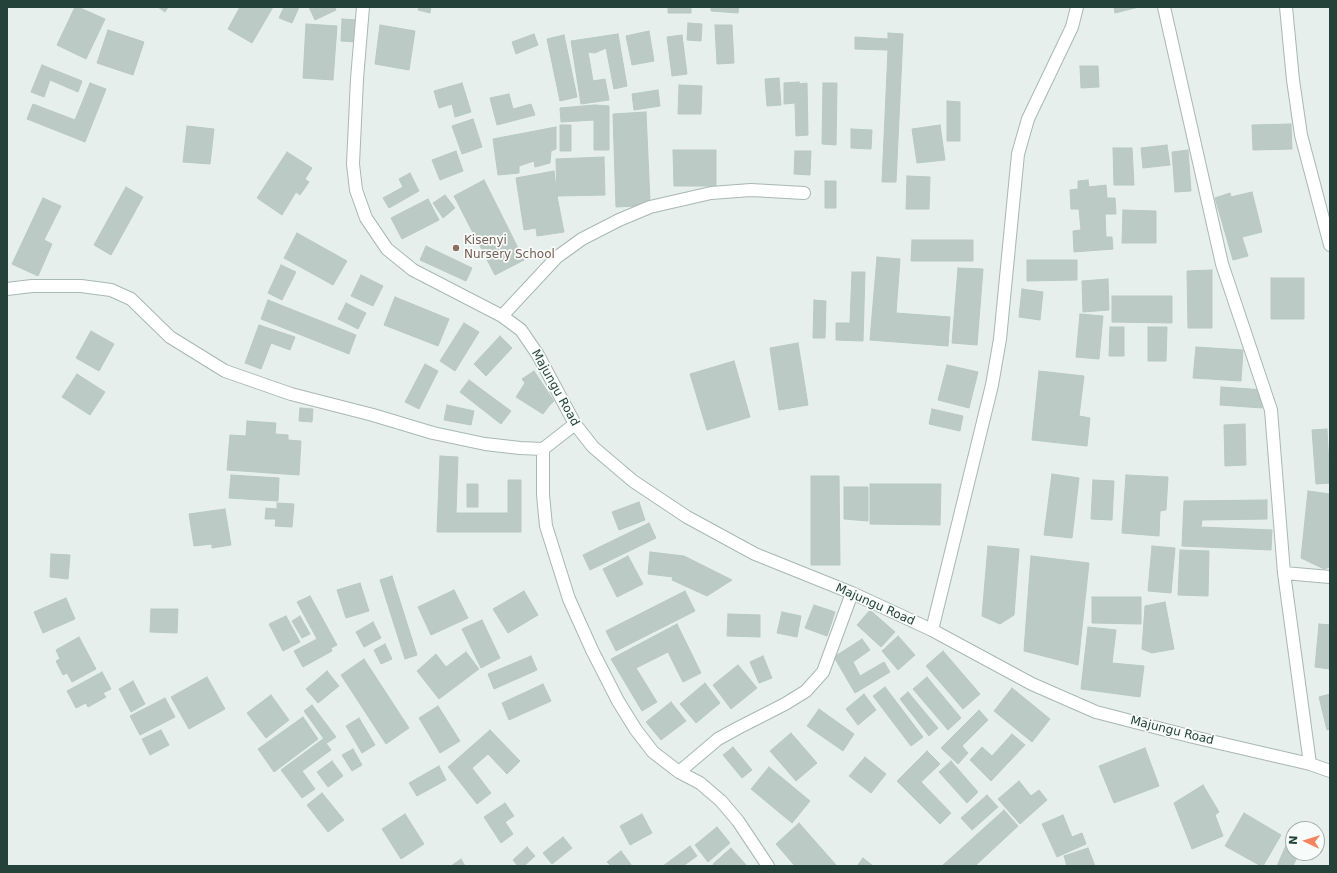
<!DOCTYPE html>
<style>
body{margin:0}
#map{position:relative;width:1337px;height:873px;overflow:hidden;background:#e6efeb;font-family:"DejaVu Sans",sans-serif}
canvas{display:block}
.frame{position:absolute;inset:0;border:8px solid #24423a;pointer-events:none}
.north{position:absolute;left:1285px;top:821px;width:40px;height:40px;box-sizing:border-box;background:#f7fbf9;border:1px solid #a3b1ad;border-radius:50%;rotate:274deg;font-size:11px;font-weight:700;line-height:16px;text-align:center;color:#24423a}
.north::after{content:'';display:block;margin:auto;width:14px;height:18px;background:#f4845f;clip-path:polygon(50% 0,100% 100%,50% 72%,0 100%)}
</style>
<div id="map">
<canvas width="1337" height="873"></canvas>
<div class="frame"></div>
<div class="north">N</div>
</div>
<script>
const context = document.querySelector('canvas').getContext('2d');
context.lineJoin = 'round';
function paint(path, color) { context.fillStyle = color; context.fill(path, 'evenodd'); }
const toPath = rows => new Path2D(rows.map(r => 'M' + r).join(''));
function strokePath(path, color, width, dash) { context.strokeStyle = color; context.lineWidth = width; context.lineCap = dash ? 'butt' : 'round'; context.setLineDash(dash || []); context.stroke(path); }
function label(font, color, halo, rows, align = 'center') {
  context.font = font + ' "DejaVu Sans",sans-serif'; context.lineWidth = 3.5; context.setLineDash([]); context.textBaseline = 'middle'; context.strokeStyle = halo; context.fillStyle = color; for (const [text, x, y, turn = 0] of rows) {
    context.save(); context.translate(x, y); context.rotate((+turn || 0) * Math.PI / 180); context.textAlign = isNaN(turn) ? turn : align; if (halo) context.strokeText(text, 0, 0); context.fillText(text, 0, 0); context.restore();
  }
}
const building = toPath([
 [75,7,78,7,105,19,86,59,57,45,75,7],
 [158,7,168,7,165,12,158,7],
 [240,7,273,7,252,43,228,29,240,7],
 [284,7,299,7,292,23,279,18,284,7],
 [309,7,335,7,336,10,315,20,309,7],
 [419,7,431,7,430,13,418,10,419,7],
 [668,7,691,7,691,13,668,13,668,7],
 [711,7,739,7,738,13,711,11,711,7],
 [1114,7,1139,7,1115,13,1114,7],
 [342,19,358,20,356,42,341,41,342,19],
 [688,23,702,24,701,41,687,40,688,23],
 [306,24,337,26,333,80,303,78,306,24],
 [380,25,415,31,409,70,375,64,380,25],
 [715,25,732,25,734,63,717,64,715,25],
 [108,30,144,42,133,75,97,63,108,30],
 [649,31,654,61,632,65,626,36,649,31],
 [888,33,903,34,896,182,882,182,888,50,855,49,855,37,888,39,888,33],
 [534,34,538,45,516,54,512,42,534,34],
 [618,34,627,86,614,89,606,48,595,53,588,52,593,81,605,79,609,100,581,104,571,41,618,34],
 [564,35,577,97,560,101,547,39,564,35],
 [682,35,687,74,672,76,667,37,682,35],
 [42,65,82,81,78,92,50,80,44,97,31,92,42,65],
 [1080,66,1098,66,1099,87,1081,88,1080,66],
 [779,78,781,105,767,106,765,79,779,78],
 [799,82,799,84,807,83,808,135,796,136,795,103,784,104,784,83,799,82],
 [90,83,106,89,85,142,27,119,33,104,75,120,90,83],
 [462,83,471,112,455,117,452,104,439,108,434,91,462,83],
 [823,83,837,83,836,145,822,144,823,83],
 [679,85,702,86,701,114,678,114,679,85],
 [658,90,660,106,634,110,632,94,658,90],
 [509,94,513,109,531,104,535,115,497,125,490,98,509,94],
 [947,101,960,102,960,141,947,141,947,101],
 [595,105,609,106,609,150,594,150,594,120,561,122,560,108,595,105],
 [646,112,650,201,636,206,616,207,613,114,646,112],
 [473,119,482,147,462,154,452,126,473,119],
 [1291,124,1292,149,1253,150,1252,125,1291,124],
 [560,125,571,125,571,151,560,151,560,125],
 [940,125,945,160,917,163,912,129,940,125],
 [187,126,214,129,210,164,183,162,187,126],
 [556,127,556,149,551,151,550,163,535,167,534,161,519,166,519,173,498,175,493,139,556,127],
 [851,129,872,130,871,149,851,148,851,129],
 [1167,145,1170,165,1143,168,1141,148,1167,145],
 [1113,148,1132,148,1134,185,1114,185,1113,148],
 [673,150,716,150,716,186,674,186,673,150],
 [1188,150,1191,191,1175,192,1172,152,1188,150],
 [456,151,463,171,440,180,432,160,456,151],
 [795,151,811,151,810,175,794,174,795,151],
 [287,152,312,168,305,179,309,182,300,195,296,192,282,215,257,198,287,152],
 [604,157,605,195,557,196,556,159,604,157],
 [554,171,557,196,564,232,537,236,536,228,524,230,516,178,554,171],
 [410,173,419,191,389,208,383,198,403,187,399,179,410,173],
 [907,176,930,177,929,209,906,209,907,176],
 [484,180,524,260,495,275,454,196,484,180],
 [1088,180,1089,187,1106,185,1107,198,1115,198,1116,214,1105,214,1106,237,1112,237,1113,249,1074,252,1073,231,1081,230,1079,209,1071,209,1070,190,1078,189,1078,181,1088,180],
 [825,181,836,181,836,208,825,208,825,181],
 [126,187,143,197,111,255,94,245,126,187],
 [1252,192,1262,232,1242,237,1248,256,1233,260,1215,198,1230,193,1231,197,1252,192],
 [445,195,455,208,443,218,433,203,445,195],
 [43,198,61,206,44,240,52,244,38,276,12,264,43,198],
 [428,199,439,220,402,239,391,218,428,199],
 [1123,210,1156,211,1156,243,1122,243,1123,210],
 [297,233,347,261,333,285,284,258,297,233],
 [912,240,973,240,973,261,911,261,912,240],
 [426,246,472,268,466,281,420,260,426,246],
 [877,257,900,259,896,313,950,317,948,346,870,340,877,257],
 [1027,260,1077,260,1077,280,1027,281,1027,260],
 [281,265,296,272,282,300,268,293,281,265],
 [958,268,983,269,977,345,952,343,958,268],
 [1212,270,1212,328,1188,328,1187,271,1212,270],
 [852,272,865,272,863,341,836,340,836,323,850,323,852,272],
 [361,275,383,286,373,306,351,296,361,275],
 [1271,278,1304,278,1304,319,1271,319,1271,278],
 [1108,279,1109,310,1083,312,1082,281,1108,279],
 [1022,289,1043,292,1040,320,1019,317,1022,289],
 [1112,296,1172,296,1172,323,1112,322,1112,296],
 [395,297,449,319,438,346,384,325,395,297],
 [268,300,356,335,349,354,261,319,268,300],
 [814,300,826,301,825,338,813,338,814,300],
 [346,303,366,313,358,329,338,319,346,303],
 [1080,314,1103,316,1099,359,1076,357,1080,314],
 [464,323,479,332,455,371,440,361,464,323],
 [259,325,295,337,290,350,271,343,261,369,245,363,259,325],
 [1110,327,1124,327,1124,356,1109,356,1110,327],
 [1148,327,1167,327,1166,361,1148,361,1148,327],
 [91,331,114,344,99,371,76,358,91,331],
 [500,336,512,348,486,376,474,364,500,336],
 [798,343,808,405,779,410,770,348,798,343],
 [1196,347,1243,350,1241,381,1193,378,1196,347],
 [734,361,750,417,707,430,690,374,734,361],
 [425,364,438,371,419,409,405,402,425,364],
 [947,365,978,372,969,408,938,400,947,365],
 [534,371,554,401,549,406,543,414,516,397,525,383,522,379,534,371],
 [1039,371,1084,376,1079,416,1090,418,1087,446,1032,440,1039,371],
 [77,374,105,392,90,415,62,397,77,374],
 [469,380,511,411,501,424,460,392,469,380],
 [1221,387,1264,390,1262,408,1220,405,1221,387],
 [447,405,474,411,471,425,444,420,447,405],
 [300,408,313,409,312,422,299,421,300,408],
 [932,409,963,416,960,431,929,424,932,409],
 [247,421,276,423,275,434,288,435,288,440,301,441,299,475,227,470,230,435,246,436,247,421],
 [1245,424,1246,465,1225,466,1224,425,1245,424],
 [1327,429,1330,483,1316,484,1312,430,1327,429],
 [440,456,458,457,456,513,508,513,508,480,521,480,521,532,437,532,440,456],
 [1052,474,1079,478,1072,538,1044,535,1052,474],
 [231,475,279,478,278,501,229,498,231,475],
 [1126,475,1168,477,1166,510,1160,511,1159,536,1122,533,1126,475],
 [811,476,839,476,840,565,811,565,811,476],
 [1093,480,1114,481,1112,520,1091,519,1093,480],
 [467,484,478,484,478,507,467,507,467,484],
 [870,484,941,484,940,525,870,524,870,484],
 [844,487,868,487,868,521,844,519,844,487],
 [1308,491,1330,494,1330,567,1324,569,1301,558,1308,491],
 [1267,500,1267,519,1202,520,1201,527,1272,530,1271,550,1182,546,1184,501,1267,500],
 [639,502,645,520,619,530,612,512,639,502],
 [277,503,294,504,292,527,275,526,276,519,265,519,266,508,277,509,277,503],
 [225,509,231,545,212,548,212,544,194,546,189,514,225,509],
 [649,523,656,538,590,570,583,555,649,523],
 [988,546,1019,549,1014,615,1000,624,982,616,988,546],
 [1152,546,1175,548,1171,593,1148,591,1152,546],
 [1180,550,1209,551,1208,596,1178,595,1180,550],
 [650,552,684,556,732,580,707,596,672,580,673,577,648,574,650,552],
 [51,554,70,555,68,579,50,577,51,554],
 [628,556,643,584,617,597,603,569,628,556],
 [1031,556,1089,563,1078,665,1024,651,1031,556],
 [392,576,417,655,405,659,380,580,392,576],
 [360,583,369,611,346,618,337,590,360,583],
 [454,590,468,618,431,635,418,607,454,590],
 [524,591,538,615,508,633,493,609,524,591],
 [685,591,695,611,616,651,606,631,685,591],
 [310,596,337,645,331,648,332,651,303,667,294,651,317,639,297,602,310,596],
 [1092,597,1141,597,1141,624,1092,623,1092,597],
 [66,598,75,619,43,633,34,612,66,598],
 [1165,602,1174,649,1152,653,1142,649,1145,606,1165,602],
 [814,605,835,612,827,636,805,628,814,605],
 [151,609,178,609,177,633,150,632,151,609],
 [870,610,895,632,881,647,857,625,870,610],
 [782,612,801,616,797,637,777,633,782,612],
 [728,614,760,615,760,637,727,636,728,614],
 [286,616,300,642,283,651,269,624,286,616],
 [300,616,310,634,302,638,292,621,300,616],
 [482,620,500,658,481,668,462,629,482,620],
 [373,622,381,638,364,647,356,632,373,622],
 [677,624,701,673,683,682,668,652,636,668,657,702,642,711,611,659,677,624],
 [1319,624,1330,625,1330,669,1315,667,1319,624],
 [1088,627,1116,630,1112,663,1144,666,1140,697,1081,689,1088,627],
 [898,636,915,655,898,670,882,651,898,636],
 [79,637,96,669,72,682,67,673,63,675,56,661,60,659,56,650,79,637],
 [862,639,870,650,853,662,860,676,884,662,890,672,855,693,834,657,862,639],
 [385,644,392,659,381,664,374,650,385,644],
 [943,651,980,694,963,709,926,666,943,651],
 [466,652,479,669,439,699,417,671,436,654,446,667,466,652],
 [531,656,537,670,494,689,488,674,531,656],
 [763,656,772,678,759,683,750,662,763,656],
 [364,659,409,728,386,744,341,675,364,659],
 [738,665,757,688,731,709,713,685,738,665],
 [327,671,339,686,318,703,306,689,327,671],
 [102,672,111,689,103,693,106,697,88,707,86,703,76,708,67,691,102,672],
 [207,677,225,709,189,729,171,697,207,677],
 [927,677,961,718,948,730,913,689,927,677],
 [133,681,145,704,131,712,119,689,133,681],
 [705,683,720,703,696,723,680,704,705,683],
 [543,684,551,701,509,720,502,703,543,684],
 [885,687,923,737,911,746,873,696,885,687],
 [1012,688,1050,719,1032,742,994,711,1012,688],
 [908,692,938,728,929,736,900,699,908,692],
 [864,694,876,710,858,725,846,709,864,694],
 [1330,694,1330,729,1327,730,1319,697,1330,694],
 [271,695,289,720,266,738,247,713,271,695],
 [165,698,175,717,140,735,130,716,165,698],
 [671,702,686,721,661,740,646,722,671,702],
 [312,705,336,737,327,743,304,711,312,705],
 [438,706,460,741,440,753,419,718,438,706],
 [819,709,854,734,843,751,807,726,819,709],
 [979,710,988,720,962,746,968,753,958,764,941,748,979,710],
 [303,717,318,739,274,772,258,749,303,717],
 [359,718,375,745,362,753,346,726,359,718],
 [161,730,169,745,150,755,142,739,161,730],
 [490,730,520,761,507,774,488,754,472,768,491,793,477,804,448,767,490,730],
 [791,733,817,763,796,781,770,751,791,733],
 [1012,734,1025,745,991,781,970,760,982,747,992,756,1012,734],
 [323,739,331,750,302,771,315,789,302,798,281,770,323,739],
 [733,747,752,770,742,778,723,755,733,747],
 [1145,748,1159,786,1114,803,1099,766,1145,748],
 [353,749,362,765,352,771,342,755,353,749],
 [927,751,940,764,921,782,951,813,940,824,897,781,927,751],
 [865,757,886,774,871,793,849,776,865,757],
 [332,761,343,776,328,787,317,772,332,761],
 [951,761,978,792,967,803,939,772,951,761],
 [439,766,446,780,417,796,409,783,439,766],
 [769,767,810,801,792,823,751,789,769,767],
 [1019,781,1031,796,1039,790,1047,800,1020,824,998,799,1019,781],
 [1203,785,1219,812,1215,815,1223,836,1192,849,1174,803,1203,785],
 [322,793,344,820,328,832,307,805,322,793],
 [987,795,998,807,972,830,961,818,987,795],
 [505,803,514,816,505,822,513,834,501,843,484,817,505,803],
 [1004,810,1018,826,975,866,942,866,1004,810],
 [1244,813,1281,835,1263,866,1261,866,1225,846,1244,813],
 [405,814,424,844,401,859,382,829,405,814],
 [642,814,652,833,630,845,620,826,642,814],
 [1063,815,1072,837,1082,833,1086,844,1057,857,1042,824,1063,815],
 [799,823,837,866,795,866,776,844,799,823],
 [717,827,730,843,708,862,695,845,717,827],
 [563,837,572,848,552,864,543,853,563,837],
 [1288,841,1293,844,1293,853,1299,853,1293,866,1277,866,1288,841],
 [690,846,697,856,683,866,663,866,690,846],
 [527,847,535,856,524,866,518,866,513,860,527,847],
 [731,848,747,866,714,866,713,864,731,848],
 [1088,848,1095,866,1067,866,1064,856,1088,848],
 [621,851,632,866,611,866,607,862,621,851],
 [863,858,873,866,857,866,863,858],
 [461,859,465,866,451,866,461,859]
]);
paint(building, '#bbcac4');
strokePath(building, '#b8c9c2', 1);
const minor = toPath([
 [363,7,357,79,353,164,356,190,366,218,387,249,413,270,502,316,521,330,538,355,575,424,593,447,633,481,687,517,755,554,852,593,932,630,1032,684,1096,712,1189,736,1310,764,1330,771],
 [1164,7,1222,264,1271,410,1284,573,1310,764],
 [1286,7,1293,80,1301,135,1330,245],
 [7,289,32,286,81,286,111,290,131,299,170,337,225,371,291,394,373,415,433,433,485,444,520,448,543,449],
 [502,316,557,257,582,239,619,220,650,207,711,193,751,190,804,193],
 [575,424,543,449,543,495,546,526,569,599,592,650,618,701,636,730,653,752,679,772,700,783,721,801,738,821,768,866],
 [1284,573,1330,577],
 [932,630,992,385,1000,339,1018,154,1028,119,1072,27,1077,7],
 [679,772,718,739,738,728,785,704,806,691,823,672,852,593]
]);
strokePath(minor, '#a8b8b2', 14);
strokePath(minor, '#fff', 12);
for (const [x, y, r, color] of [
 [456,248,4,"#8d6e63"]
]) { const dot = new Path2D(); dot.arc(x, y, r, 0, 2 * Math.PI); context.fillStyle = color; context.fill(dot); strokePath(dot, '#f7fbf9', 1.5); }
label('12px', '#785e54', '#f7fbf9', [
 ["Kisenyi",464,241],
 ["Nursery School",464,255]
], 'left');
label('12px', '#24423a', '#f7fbf9', [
 ["Majungu Road",555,388,61],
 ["Majungu Road",875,605,24],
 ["Majungu Road",1172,731,14]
]);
</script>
